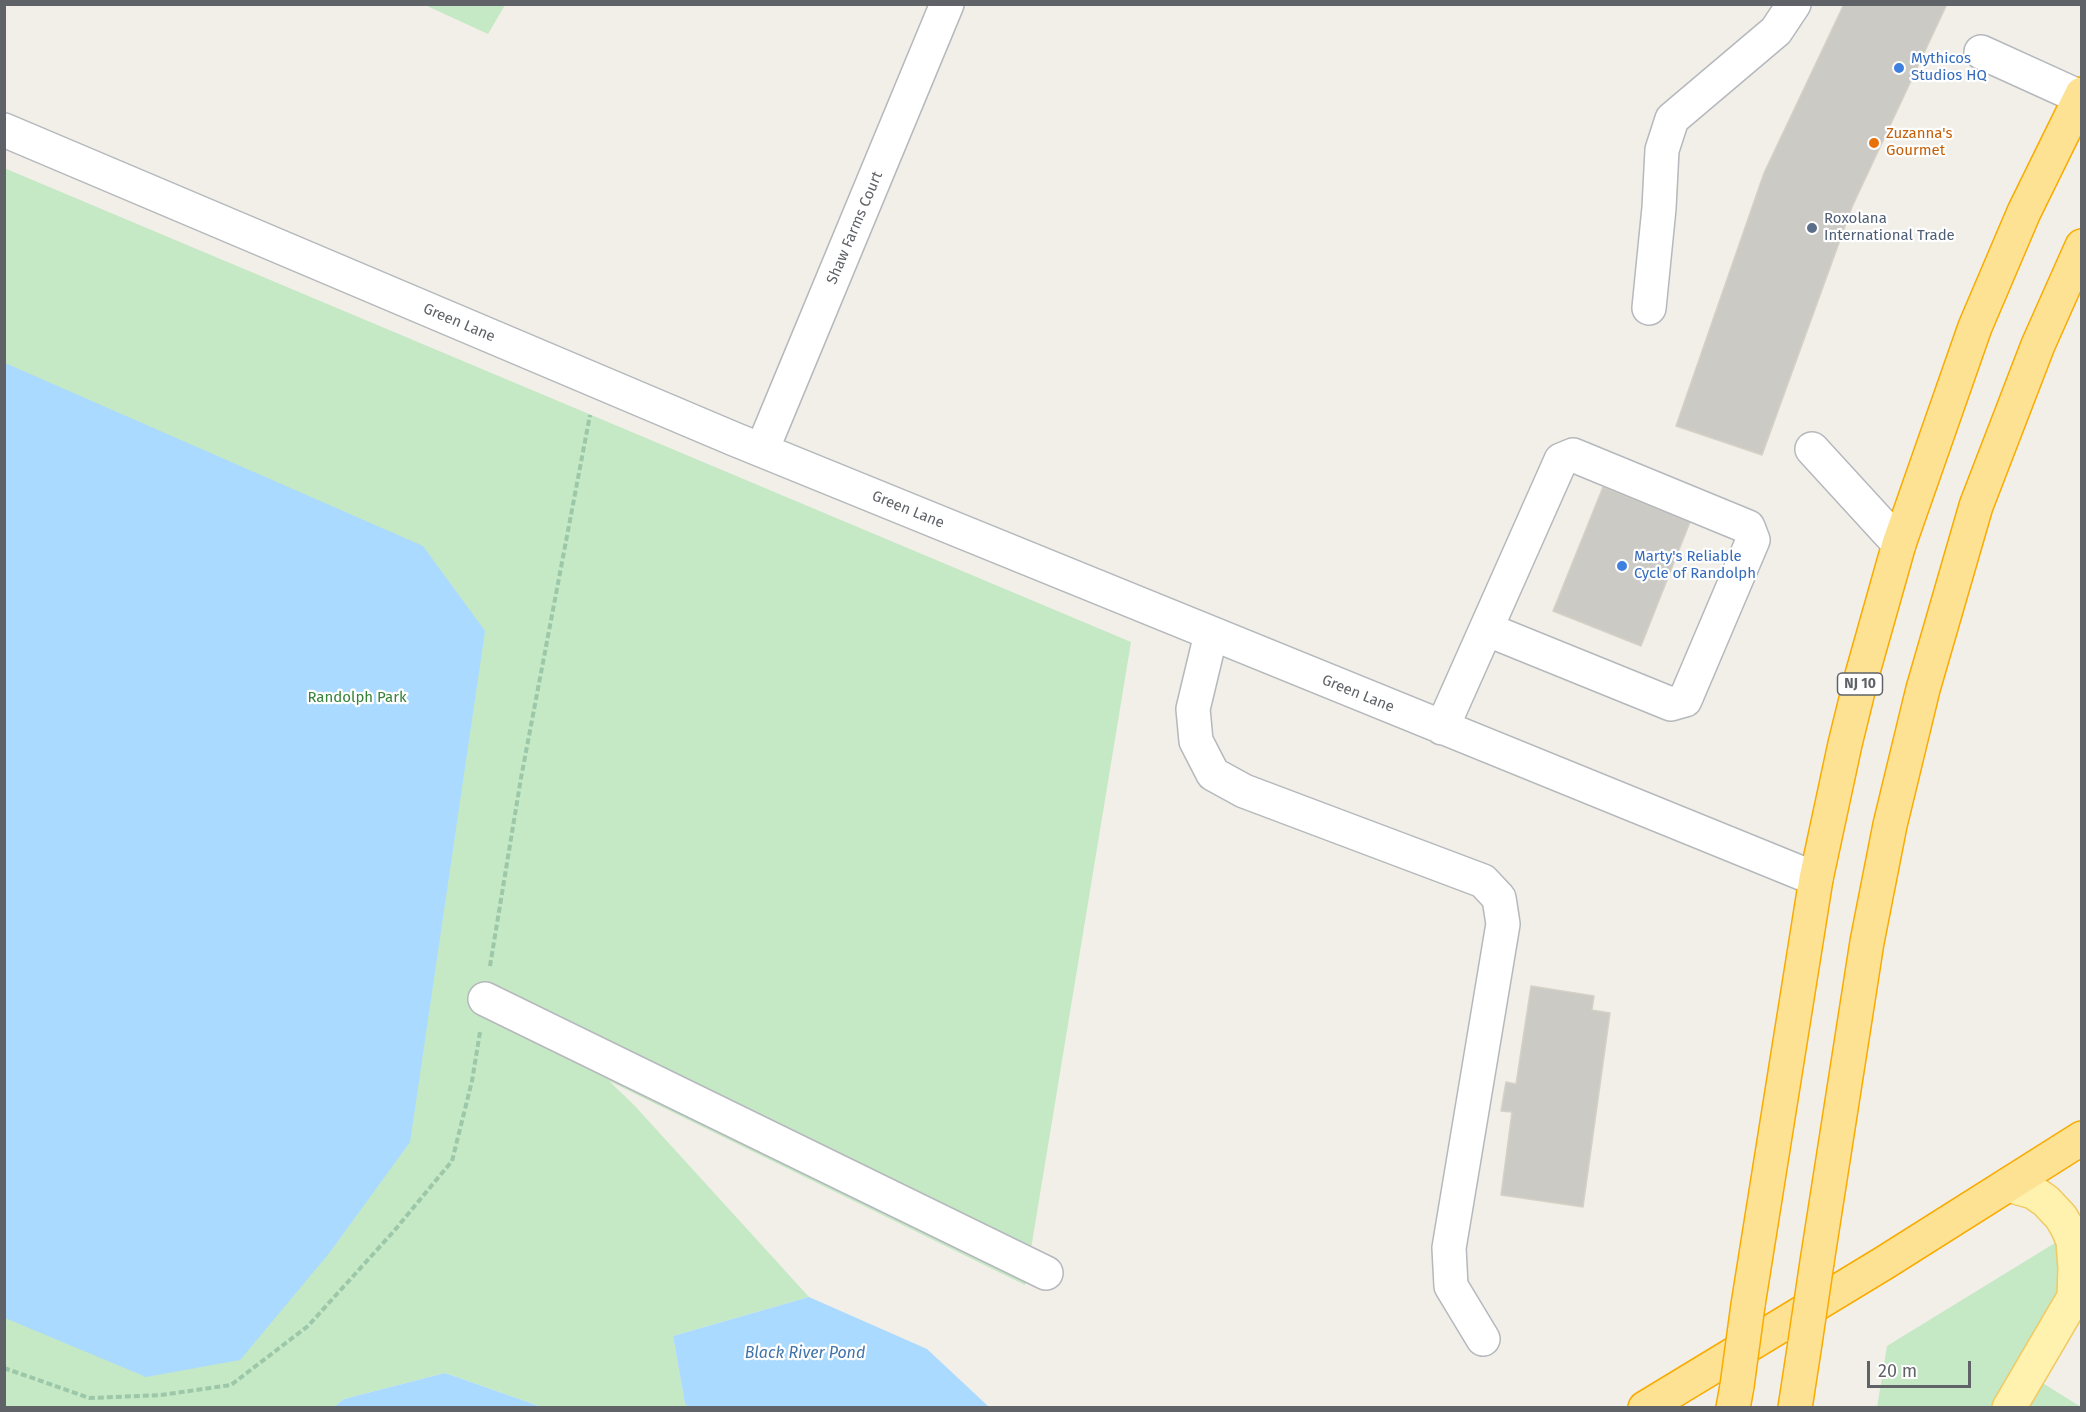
<!DOCTYPE html>
<style>
body{margin:0}
#map{position:relative;width:2086px;height:1412px;overflow:hidden;background:#f1efe8;font-family:"Fira Sans",sans-serif}
canvas{display:block}
.frame{position:absolute;inset:0;border:6px solid #5f6368;pointer-events:none}
.scale{position:absolute;left:1867px;top:1361px;width:104px;height:27px;box-sizing:border-box;border:3px solid #5f6368;border-top:0;padding-left:8px;font-size:18px;line-height:21px;white-space:nowrap;color:#5f6368;-webkit-text-stroke:4px #fff;paint-order:stroke}
</style>
<div id="map">
<canvas width="2086" height="1412"></canvas>
<div class="frame"></div>
<div class="scale">20 m</div>
</div>
<script>
const context = document.querySelector('canvas').getContext('2d');
context.lineJoin = 'round';
function paint(path, color) { context.fillStyle = color; context.fill(path, 'evenodd'); }
const toPath = rows => new Path2D(rows.map(r => 'M' + r).join(''));
function strokePath(path, color, width, dash) { context.strokeStyle = color; context.lineWidth = width; context.lineCap = dash ? 'butt' : 'round'; context.setLineDash(dash || []); context.stroke(path); }
function label(font, color, halo, rows, align = 'center') {
  context.font = font + ' "Fira Sans",sans-serif'; context.lineWidth = 4.5; context.setLineDash([]); context.textBaseline = 'middle'; context.strokeStyle = halo; context.fillStyle = color; for (const [text, x, y, turn = 0] of rows) {
    context.save(); context.translate(x, y); context.rotate((+turn || 0) * Math.PI / 180); context.textAlign = isNaN(turn) ? turn : align; if (halo) context.strokeText(text, 0, 0); context.fillText(text, 0, 0); context.restore();
  }
}
paint(toPath([
 [425,5,505,4,505,5,488,34],
 [4,168,1131,642,1025,1285,609,1081,634,1105,809,1297,673,1336,685,1404,690,1407,542,1407,445,1373,344,1399,334,1407,5,1407],
 [2081,1227,2081,1277,2025,1372,2081,1407,1877,1408,1887,1346]
]), '#c5e8c5');
paint(toPath([
 [5,363,423,546,485,631,410,1142,330,1252,240,1360,146,1377,5,1318],
 [809,1297,927,1349,989,1407,690,1408,685,1404,673,1336],
 [445,1373,542,1407,334,1407,344,1399]
]), '#aadaff');
const building = toPath([
 [1844,4,1947,4,1852,207,1762,455,1676,426,1764,173,1844,4],
 [1603,487,1690,522,1641,646,1553,611,1603,487],
 [1531,986,1594,996,1592,1010,1610,1013,1583,1207,1501,1195,1512,1112,1501,1111,1506,1082,1516,1084,1531,986]
]);
paint(building, '#cccac5');
strokePath(building, '#d6d1c6', 1.5);
const minor = toPath([
 [1981,52,2080,97],
 [4,130,734,439,1816,879],
 [1649,308,1659,208,1662,150,1672,119,1776,31,1794,4],
 [1812,449,1899,544],
 [762,450,947,4],
 [1211,634,1193,709,1196,741,1213,774,1244,791,1483,881,1499,898,1503,924,1449,1248,1451,1286,1483,1339],
 [1442,728,1486,629,1561,460,1573,455,1748,527,1753,540,1685,700,1671,704,1486,629],
 [485,999,1046,1273]
]);
const major = toPath([
 [2008,1185,2033,1192,2046,1201,2061,1217,2068,1229,2073,1241,2075,1268,2074,1297],
 [2009,1408,2074,1297,2082,1292]
]);
const highway = toPath([
 [1817,1262,1867,942,1890,825,1923,689,1976,506,2038,345,2082,246],
 [1748,1305,1816,879,1845,744,1862,675,1899,544,1975,327,2024,212,2082,94],
 [1645,1408,1884,1263,2082,1138],
 [1733,1408,1737,1386],
 [1795,1408,1805,1343]
]);
strokePath(minor, '#b5b8bc', 36);
strokePath(major, '#f2c960', 36);
strokePath(highway, '#f9ab00', 36);
strokePath(toPath([
 [490,966,521,778,590,415],
 [4,1368,89,1398,161,1395,231,1385,308,1326,394,1231,452,1161,472,1081,480,1032]
]), '#9cc7a9', 4, [6, 3]);
strokePath(minor, '#fff', 33);
strokePath(major, '#fff2af', 33);
strokePath(highway, '#fde293', 33);
const highwayBridge = toPath([
 [1805,1343,1817,1262],
 [1737,1386,1748,1305]
]);
strokePath(highwayBridge, '#f9ab00', 36, []);
strokePath(highwayBridge, '#fde293', 33);
for (const [x, y, r, color] of [
 [1899,68,6,"#3f7fe0"],
 [1874,143,6,"#e8710a"],
 [1812,228,6,"#5c6f8a"],
 [1622,566,6,"#3f7fe0"]
]) { const dot = new Path2D(); dot.arc(x, y, r, 0, 2 * Math.PI); context.fillStyle = color; context.fill(dot); strokePath(dot, '#fff', 2); }
for (const [x, y, w] of [
 [1860,684,45]
]) { const box = new Path2D(); box.roundRect(x - w / 2, y - 11, w, 22, 4.5); context.fillStyle = '#fff'; context.fill(box); strokePath(box, '#5f6368', 1.5); }
label('bold 14px', '#5f6368', null, [
 ["NJ 10",1860,684]
]);
label('15px', '#366cbe', '#fff', [
 ["Mythicos",1911,59],
 ["Studios HQ",1911,76],
 ["Marty's Reliable",1634,557],
 ["Cycle of Randolph",1634,574]
], 'left');
label('15px', '#c56008', '#fff', [
 ["Zuzanna's",1886,134],
 ["Gourmet",1886,151]
], 'left');
label('15px', '#4e5e75', '#fff', [
 ["Roxolana",1824,219],
 ["International Trade",1824,236]
], 'left');
label('15px', '#5f6368', '#fff', [
 ["Shaw Farms Court",855,228,-67],
 ["Green Lane",459,323,23],
 ["Green Lane",908,510,22],
 ["Green Lane",1358,694,22]
]);
label('15px', '#348238', '#fff', [
 ["Randolph Park",357,698]
]);
label('italic 16px', '#4174aa', '#fff', [
 ["Black River Pond",805,1354]
]);
</script>
